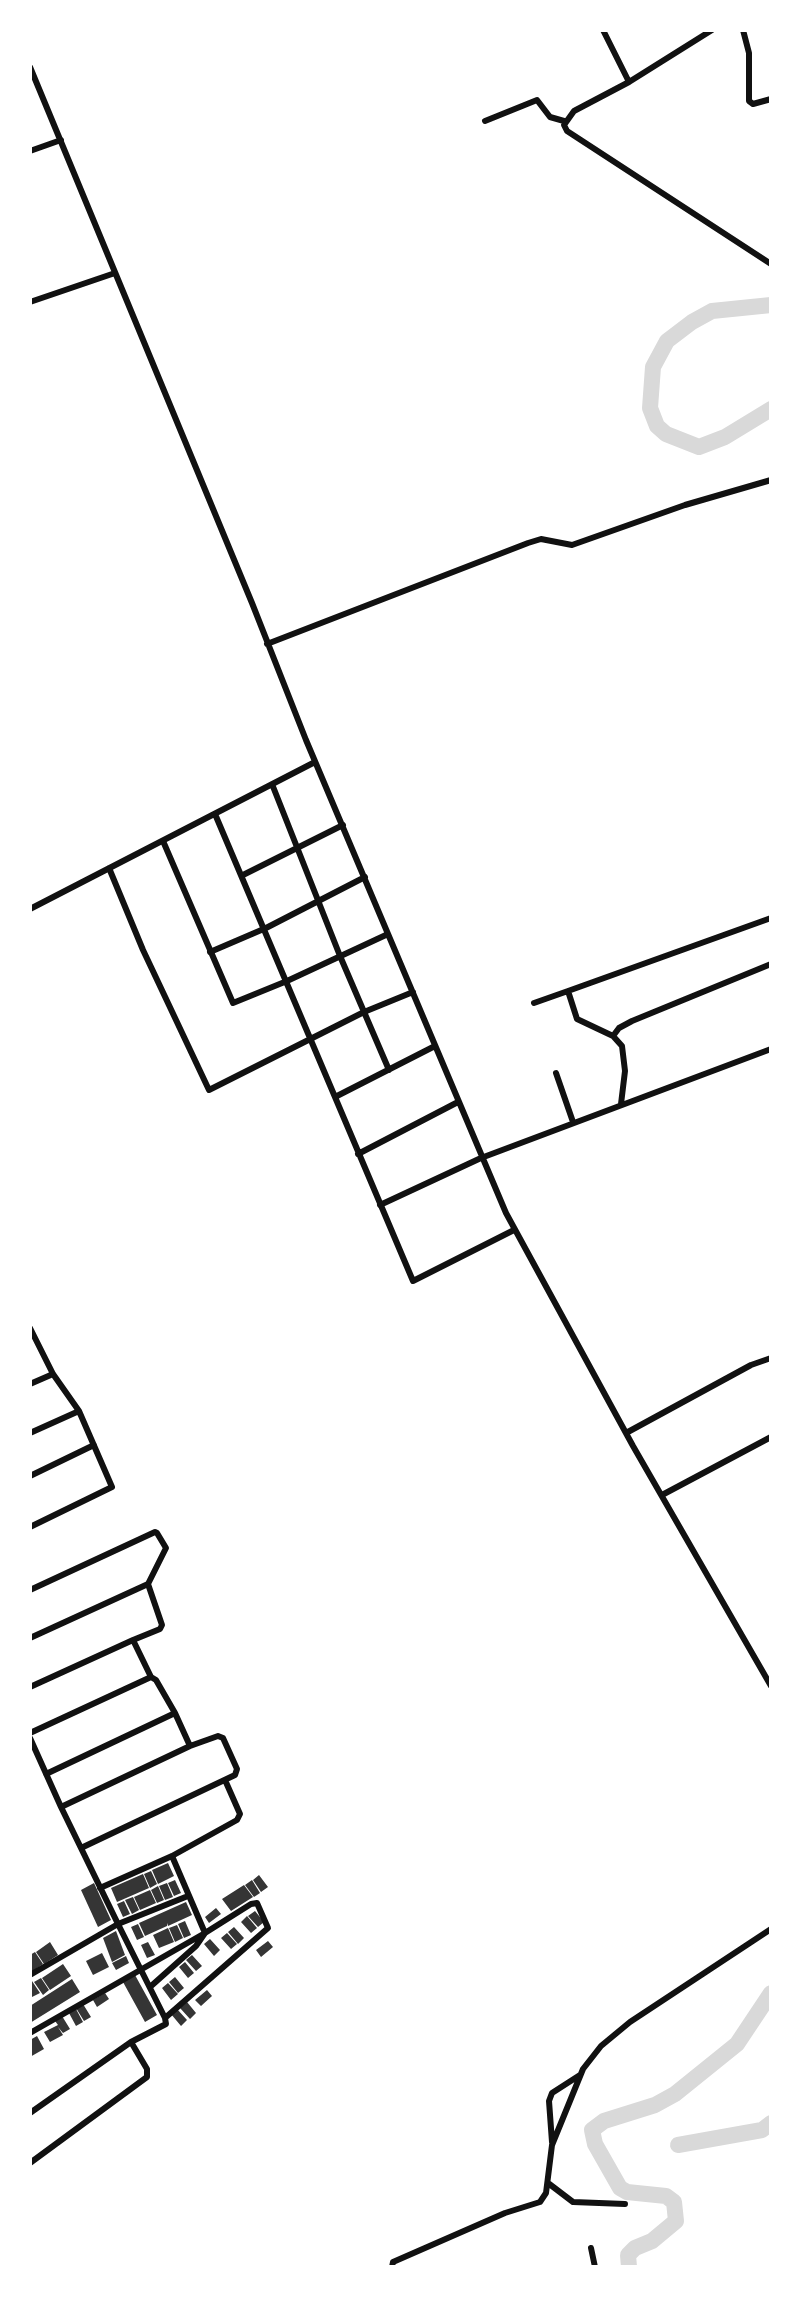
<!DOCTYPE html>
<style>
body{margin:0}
#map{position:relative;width:801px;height:2297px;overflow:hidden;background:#fff;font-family:Quicksand,sans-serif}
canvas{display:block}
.frame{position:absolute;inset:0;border:32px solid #fff;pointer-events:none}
</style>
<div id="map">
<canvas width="801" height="2297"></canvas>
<div class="frame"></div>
</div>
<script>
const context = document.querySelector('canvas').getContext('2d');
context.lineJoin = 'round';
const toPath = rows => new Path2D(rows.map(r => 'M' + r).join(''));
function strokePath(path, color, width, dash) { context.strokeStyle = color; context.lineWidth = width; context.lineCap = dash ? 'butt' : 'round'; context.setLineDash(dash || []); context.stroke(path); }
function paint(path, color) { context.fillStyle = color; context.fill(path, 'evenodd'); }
strokePath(toPath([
 [771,305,712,311,692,322,667,341,653,367,650,408,657,426,666,434,699,447,725,437,771,409],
 [678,2145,762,2130,771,2123],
 [629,2267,628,2255,635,2248,652,2241,676,2221,674,2202,666,2196,627,2192,620,2188,595,2144,592,2130,604,2121,655,2105,675,2094,737,2044,771,1993]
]), '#d9d9d9', 16);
paint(toPath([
 [168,1863,174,1876,158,1884,152,1870],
 [151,1871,157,1884,150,1888,144,1874],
 [143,1874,149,1888,117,1902,111,1888],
 [259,1875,268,1887,261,1892,253,1880],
 [175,1880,181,1893,174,1896,168,1883],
 [252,1880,260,1893,254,1897,245,1885],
 [94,1883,111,1920,98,1927,81,1890],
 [167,1883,173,1897,165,1900,159,1886],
 [244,1885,253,1897,231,1911,222,1899],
 [158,1886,164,1900,157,1903,151,1890],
 [150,1890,156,1903,140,1910,134,1897],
 [133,1897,139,1910,132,1914,125,1900],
 [124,1901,130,1914,123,1917,117,1904],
 [186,1902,192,1915,168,1926,167,1923,167,1926,145,1936,139,1923],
 [216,1908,221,1914,209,1923,205,1917],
 [255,1911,264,1922,258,1927,248,1916],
 [247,1916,257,1928,251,1933,241,1922],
 [185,1921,191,1935,184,1938,178,1924],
 [138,1924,144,1937,137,1940,131,1927],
 [177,1925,183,1938,175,1942,169,1928],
 [234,1927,244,1938,238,1944,228,1932],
 [168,1928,174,1942,159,1948,153,1935],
 [116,1931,125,1955,112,1962,103,1938],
 [227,1933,237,1944,231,1949,221,1938],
 [210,1939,220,1950,214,1956,204,1944],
 [268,1941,273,1947,261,1957,256,1950],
 [50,1942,58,1955,44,1964,36,1952],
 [148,1942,155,1955,147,1958,141,1945],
 [35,1952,43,1964,30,1973,30,1955],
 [102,1953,109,1967,93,1975,86,1961],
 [192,1955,202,1966,196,1971,186,1960],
 [126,1956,129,1963,116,1970,112,1963],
 [185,1962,194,1973,188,1978,179,1967],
 [63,1964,71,1976,50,1990,42,1978],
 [135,1975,157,2015,145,2022,123,1982],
 [175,1977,184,1988,178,1993,169,1982],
 [41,1978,49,1990,43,1995,34,1982],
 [72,1979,80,1992,30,2023,30,2006],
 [32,1981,40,1993,30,1998,30,1982],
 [168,1983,178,1994,171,2000,162,1988],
 [207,1990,212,1996,201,2006,195,2000],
 [105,1993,109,1999,97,2007,93,2000],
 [187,2002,196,2013,190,2019,180,2008],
 [83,2004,91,2017,84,2021,76,2008],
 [76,2009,83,2022,76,2026,69,2013],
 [177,2009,187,2020,181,2026,171,2014],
 [62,2016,70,2029,63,2033,58,2027,63,2035,50,2042,44,2032,58,2025,55,2021],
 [37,2036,44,2049,30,2057,30,2040]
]), '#353535');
strokePath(toPath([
 [603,30,629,82],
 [712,30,629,82,574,111,564,125,567,131,771,264],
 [743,30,749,53,749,101,753,104,771,99],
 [30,67,252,603,306,740,506,1213,633,1446,771,1686],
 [485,121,537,100,550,117,564,121],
 [30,151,61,140],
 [30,302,115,273],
 [267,644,528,543,541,539,572,545,685,505,771,480],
 [272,784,340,956,389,1070],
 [215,814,413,1281,514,1230],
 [163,841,233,1003,287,981,388,934],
 [109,868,143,950,209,1090,364,1012,413,992],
 [243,875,343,825],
 [30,909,315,762],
 [210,952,266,928,365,877],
 [534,1003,568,991],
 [613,1036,619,1028,632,1021,771,964],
 [556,1073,573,1122],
 [335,1097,435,1046],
 [621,1104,625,1071,622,1046,613,1036,577,1019,568,991,771,918],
 [358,1154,458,1102],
 [380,1205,481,1158,771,1049],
 [30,1328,53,1374,79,1411,112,1487,30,1527],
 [30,1384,53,1374],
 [30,1433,79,1411],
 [626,1433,751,1365,771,1358],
 [30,1476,94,1445],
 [662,1495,771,1437],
 [30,1590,155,1532,157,1533,166,1548,148,1584,162,1625,160,1629,133,1640,151,1677,156,1680,175,1713,190,1746],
 [30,1638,148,1584],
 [30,1687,133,1640],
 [30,1733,151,1677],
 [30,1738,61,1807,190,1746,218,1736,223,1738,237,1769,235,1775,81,1848],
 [46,1774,175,1713],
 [100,1888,172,1856,237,1820,240,1814,225,1780],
 [30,1975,118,1924,61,1807],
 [150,1987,196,1946,205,1933,251,1904,257,1903,268,1928,165,2018,118,1924,188,1896],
 [30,2033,205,1933,172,1856],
 [30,2113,131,2042,166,2024,165,2018],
 [552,2142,549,2101,552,2093,580,2075],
 [30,2163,147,2077,147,2069,131,2042],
 [548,2183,573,2202,625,2204],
 [591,2248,595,2267],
 [392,2267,393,2262,505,2213,540,2202,546,2193,552,2145,583,2069,601,2046,630,2022,771,1929]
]), '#111', 6);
</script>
